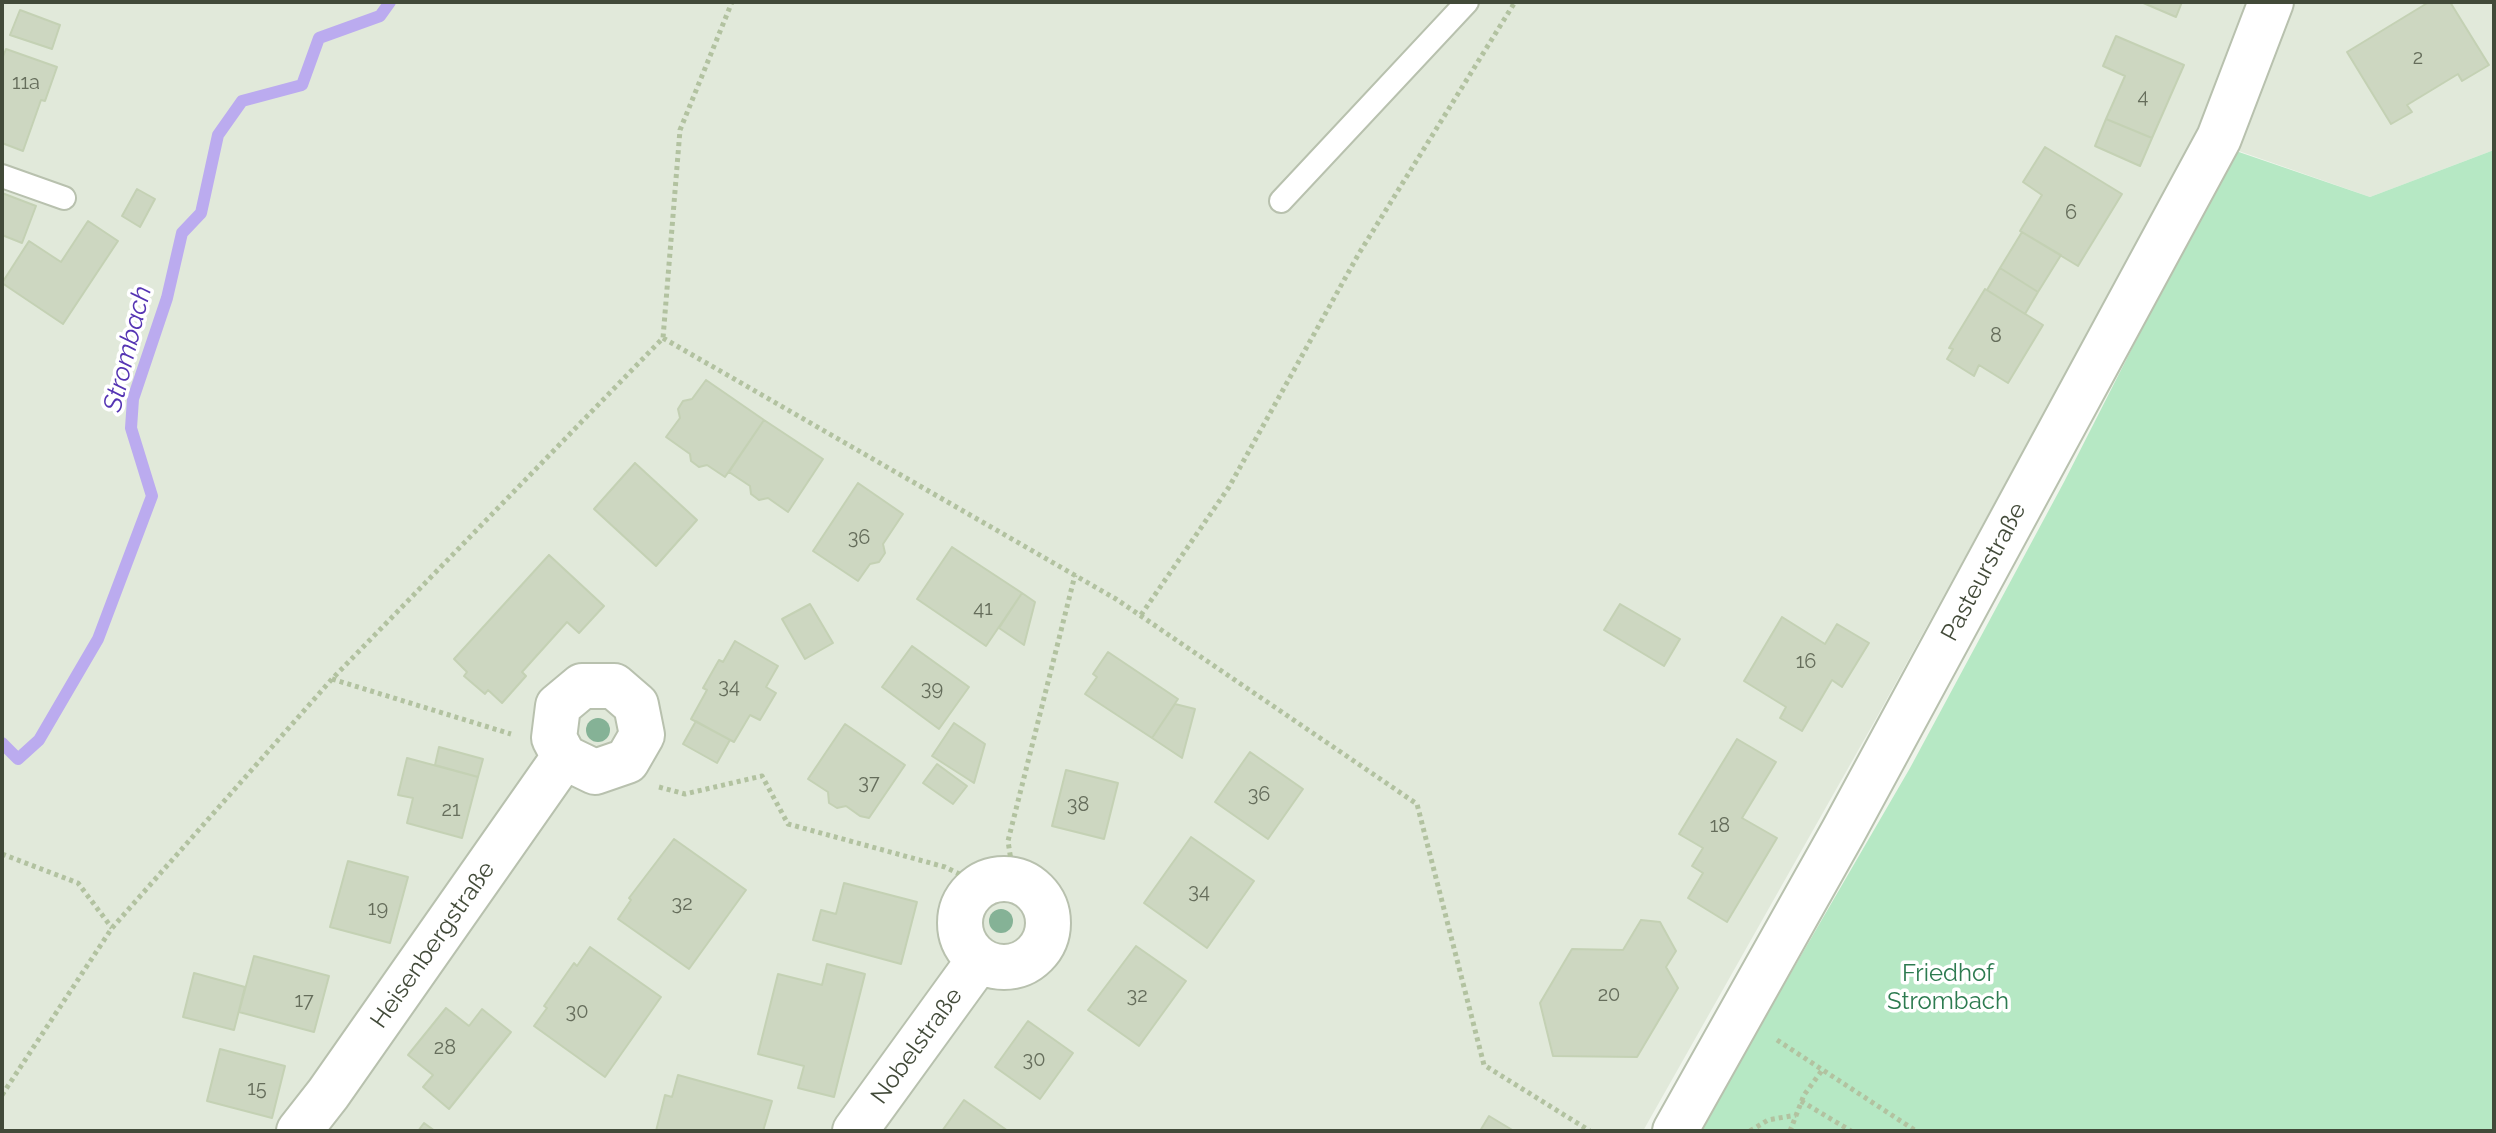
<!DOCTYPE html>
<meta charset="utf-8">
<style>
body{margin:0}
#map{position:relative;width:2496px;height:1133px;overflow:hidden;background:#f0f5ec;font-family:Raleway,sans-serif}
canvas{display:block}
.frame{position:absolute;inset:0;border:4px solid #424a39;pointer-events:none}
</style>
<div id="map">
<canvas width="2496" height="1133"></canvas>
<div class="frame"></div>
</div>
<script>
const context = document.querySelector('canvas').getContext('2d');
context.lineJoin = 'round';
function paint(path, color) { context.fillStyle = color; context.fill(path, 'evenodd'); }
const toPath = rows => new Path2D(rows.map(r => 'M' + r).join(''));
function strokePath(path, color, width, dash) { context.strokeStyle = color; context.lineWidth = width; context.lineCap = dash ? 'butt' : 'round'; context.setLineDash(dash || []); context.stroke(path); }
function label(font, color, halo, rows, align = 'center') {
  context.font = font + ' Raleway,sans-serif'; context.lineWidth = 7; context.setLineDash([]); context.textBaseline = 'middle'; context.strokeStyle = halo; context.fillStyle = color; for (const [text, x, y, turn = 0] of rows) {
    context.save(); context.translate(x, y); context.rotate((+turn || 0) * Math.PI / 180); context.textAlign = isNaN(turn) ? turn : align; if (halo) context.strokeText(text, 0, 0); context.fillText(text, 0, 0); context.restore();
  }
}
paint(toPath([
 [2,2,2494,2,2494,150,2370,197,2196,136,1877,717,1643,1131,2,1131]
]), '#e1e9da');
paint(toPath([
 [2233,150,2370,197,2494,150,2494,1131,1699,1131,1910,768,2064,482]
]), '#b6e8c4');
strokePath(toPath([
 [2,743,18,759,39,740,98,639,152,496,131,428,133,399,167,298,182,233,201,213,218,135,242,101,302,85,319,38,380,16,390,2]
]), '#bbabef', 12);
const building = toPath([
 [2141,2,2182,2,2176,17,2141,2],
 [2429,2,2450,2,2489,65,2462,81,2458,74,2407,105,2412,112,2391,124,2347,52,2429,2],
 [20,10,60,25,52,49,10,35,20,10],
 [2116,36,2184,65,2152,138,2106,119,2125,76,2103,66,2116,36],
 [6,49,57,67,45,101,41,100,23,151,2,143,2,59,6,49],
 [2106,119,2152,138,2140,166,2095,146,2106,119],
 [2045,147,2122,194,2078,266,2020,231,2042,195,2023,182,2045,147],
 [137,189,155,199,140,227,122,216,137,189],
 [2,193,36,206,22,243,2,235,2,193],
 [88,221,118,241,63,324,2,283,29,241,61,262,88,221],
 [2022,232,2061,255,2038,292,2000,268,2022,232],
 [2000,268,2038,292,2025,314,1987,290,2000,268],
 [1985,289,2043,325,2008,383,1979,365,1974,376,1947,359,1953,349,1949,348,1985,289],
 [706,380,764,420,725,477,707,465,699,467,691,461,690,454,666,437,680,418,678,409,683,401,692,399,706,380],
 [764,420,823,459,788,512,768,498,759,500,751,494,750,486,729,472,764,420],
 [635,463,697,520,656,566,594,509,635,463],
 [858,483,903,514,883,544,885,553,879,562,870,564,858,581,813,551,858,483],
 [952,547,1022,593,986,646,917,599,952,547],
 [549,555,604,606,579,633,567,622,522,672,526,676,502,703,488,690,485,694,464,676,467,672,454,659,549,555],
 [1022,593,1035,602,1024,645,999,628,1022,593],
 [810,604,833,643,805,659,782,619,810,604],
 [1620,604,1680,639,1664,666,1604,630,1620,604],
 [1782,617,1825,644,1837,624,1869,643,1842,687,1832,680,1802,731,1780,718,1786,707,1744,681,1782,617],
 [735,641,778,666,766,687,776,693,760,720,750,715,734,742,691,719,707,690,703,688,719,660,723,662,735,641],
 [912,646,969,687,939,729,882,687,912,646],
 [1108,652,1178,699,1152,738,1085,694,1097,677,1093,674,1108,652],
 [1175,704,1195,709,1182,758,1152,738,1175,704],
 [696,721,730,740,717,763,683,744,696,721],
 [954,723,985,744,974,783,932,756,954,723],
 [845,724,905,765,869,818,860,816,846,806,837,808,829,803,828,792,808,779,845,724],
 [1737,739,1776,762,1742,818,1777,838,1727,922,1688,898,1703,873,1692,866,1703,848,1679,834,1737,739],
 [439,747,483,759,478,777,435,765,439,747],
 [1250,752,1303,789,1268,839,1215,802,1250,752],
 [407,758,478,777,462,838,407,823,413,798,398,795,407,758],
 [937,764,967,786,953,804,923,783,937,764],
 [1066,770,1118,783,1104,839,1052,826,1066,770],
 [1191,837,1254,881,1207,948,1144,903,1191,837],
 [674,839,746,890,689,969,618,919,631,900,629,898,674,839],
 [348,861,408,877,390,943,330,927,348,861],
 [844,883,917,902,901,964,813,940,821,910,836,914,844,883],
 [1641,920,1660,922,1676,951,1666,967,1678,988,1637,1057,1553,1056,1540,1003,1572,949,1623,950,1641,920],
 [1136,946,1186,981,1139,1046,1088,1010,1136,946],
 [590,947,661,997,605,1077,534,1026,547,1008,544,1006,574,963,577,966,590,947],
 [254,956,329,976,314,1032,239,1012,254,956],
 [827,964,865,974,834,1097,798,1088,804,1066,758,1054,778,974,822,985,827,964],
 [194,973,245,987,234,1030,183,1017,194,973],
 [446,1008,469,1026,482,1009,511,1032,449,1109,423,1087,433,1075,408,1055,446,1008],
 [1028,1021,1073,1053,1040,1099,995,1067,1028,1021],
 [220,1049,285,1066,272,1118,207,1101,220,1049],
 [678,1075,772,1101,763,1131,656,1131,665,1095,672,1097,678,1075],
 [964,1100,1008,1131,942,1131,964,1100],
 [1489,1116,1514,1131,1480,1131,1489,1116],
 [424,1123,435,1131,418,1131,424,1123]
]);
paint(building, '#cdd7c1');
strokePath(building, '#c4d1b4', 2);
const service = toPath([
 [2,176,64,198],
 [1281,201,1467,2]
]);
const minor = toPath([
 [582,686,614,686,636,705,642,735,627,761,595,772,564,757,554,738,558,706,582,686],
 '960 923a44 44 0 1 1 88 0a44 44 0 1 1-88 0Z',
 [299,1131,328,1094,564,757],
 [855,1131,979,960],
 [1675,1131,1843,832,2219,138,2271,2]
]);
strokePath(service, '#b8c1ae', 26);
strokePath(minor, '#b8c1ae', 48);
strokePath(toPath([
 [663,338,1116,599,1417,804,1484,1065,1590,1131],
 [1141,615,1229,487,1358,255,1515,2],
 [332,679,511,734],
 [659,787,685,794,762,776,788,824,945,867,982,885],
 [2,854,78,883,112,928],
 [1014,880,1008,841,1075,575],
 [1777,1040,1916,1131],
 [2,1095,112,928,332,679,663,338,680,130,732,2],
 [1801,1101,1851,1131],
 [1750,1131,1768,1120,1796,1115],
 [1790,1131,1804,1095,1823,1069]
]), '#b2c2a0', 5, [4, 4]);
strokePath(service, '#fff', 22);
strokePath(minor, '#fff', 44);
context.fillStyle = '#85b296';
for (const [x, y] of [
 [598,730],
 [1001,921]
]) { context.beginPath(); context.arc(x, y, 12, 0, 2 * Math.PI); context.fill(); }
label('20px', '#656d5b', null, [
 ["2",2418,58],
 ["11a",26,83],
 ["4",2143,97],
 ["6",2071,213],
 ["8",1996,336],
 ["36",859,538],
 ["41",983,609],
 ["16",1806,662],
 ["34",729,687],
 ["39",932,689],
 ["37",869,783],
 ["36",1259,795],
 ["38",1078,805],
 ["21",451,810],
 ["18",1720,826],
 ["34",1199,892],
 ["32",682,904],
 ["19",378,909],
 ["20",1609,995],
 ["32",1137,996],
 ["17",304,1001],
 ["30",577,1012],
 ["28",445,1048],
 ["30",1034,1060],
 ["15",257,1089]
]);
label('24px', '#424a39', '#fff', [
 ["Pasteurstraße",1984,572,-62],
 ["Heisenbergstraße",433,945,-55],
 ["Nobelstraße",917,1046,-54]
]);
label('24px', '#2d7b50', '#fff', [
 ["Friedhof",1948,974],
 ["Strombach",1948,1002]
]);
label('italic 26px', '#5534b3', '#fff', [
 ["Strombach",128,349,-76]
]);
</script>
